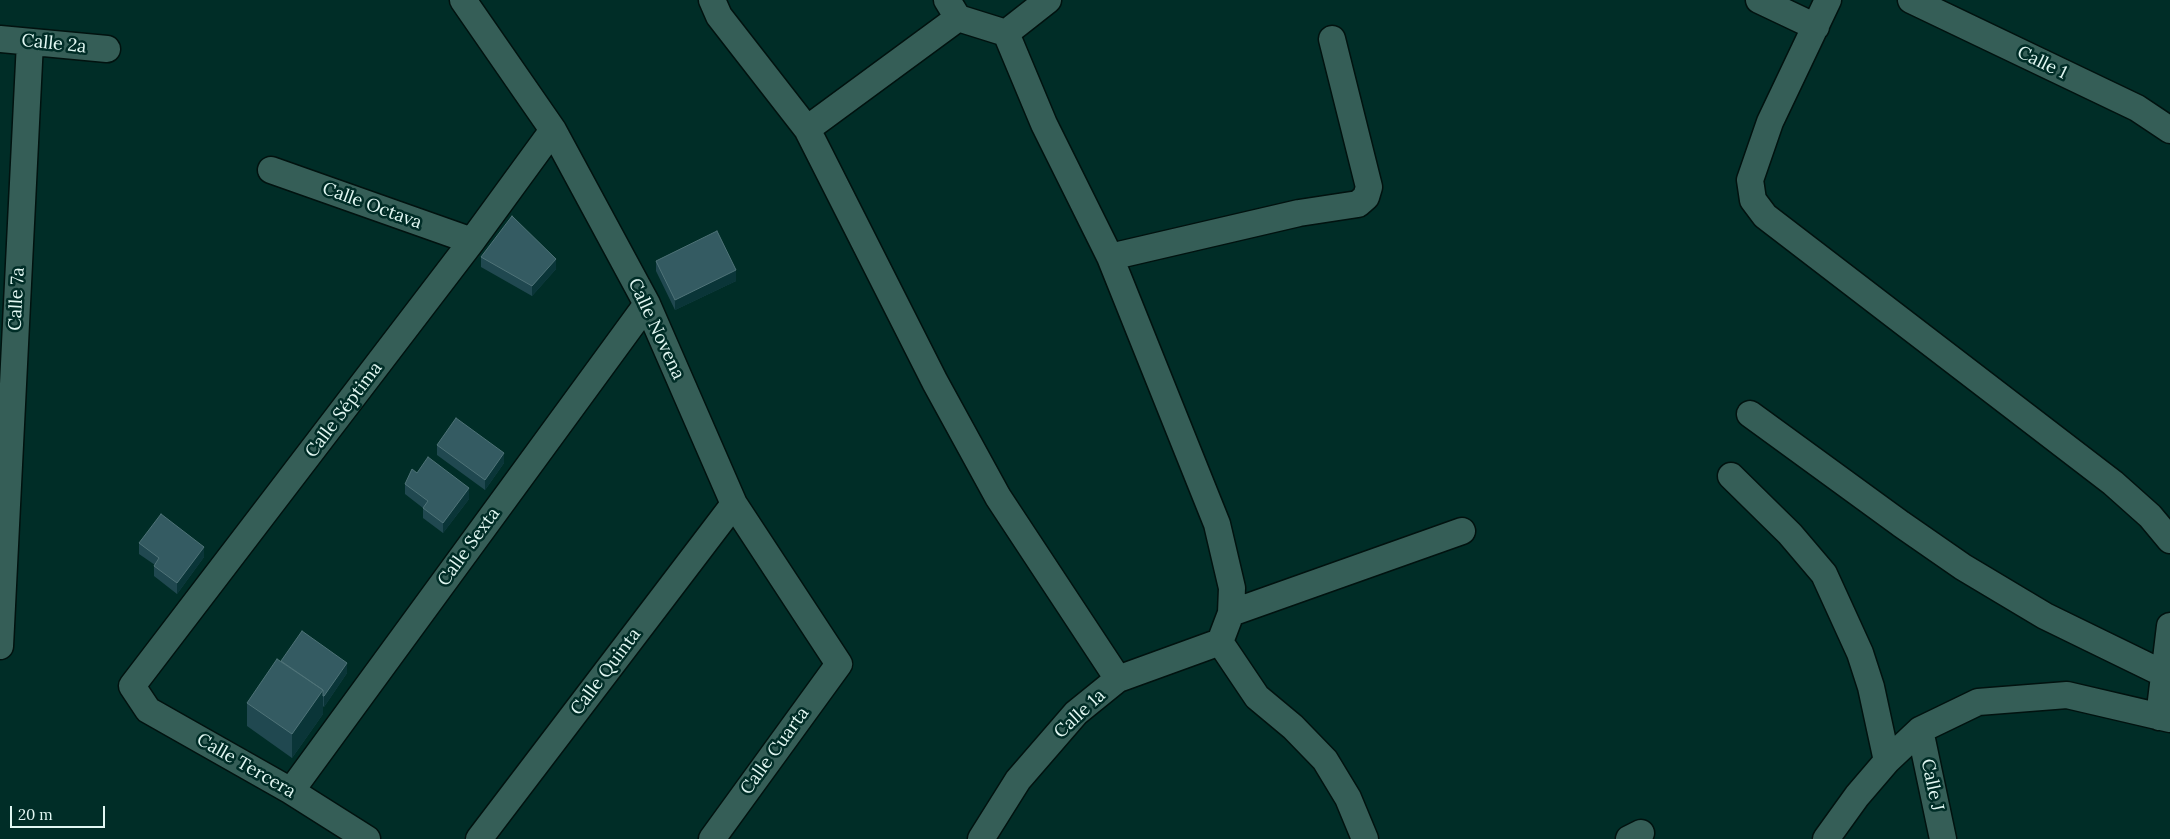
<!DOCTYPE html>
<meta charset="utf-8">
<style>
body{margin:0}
#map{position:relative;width:2170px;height:839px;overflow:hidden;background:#002d27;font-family:Lora,serif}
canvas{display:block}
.scale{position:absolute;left:10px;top:806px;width:95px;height:22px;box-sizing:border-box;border:2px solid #e1f7f2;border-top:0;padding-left:6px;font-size:15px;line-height:18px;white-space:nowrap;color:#e1f7f2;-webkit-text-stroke:4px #002d27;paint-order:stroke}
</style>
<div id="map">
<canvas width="2170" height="839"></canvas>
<div class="scale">20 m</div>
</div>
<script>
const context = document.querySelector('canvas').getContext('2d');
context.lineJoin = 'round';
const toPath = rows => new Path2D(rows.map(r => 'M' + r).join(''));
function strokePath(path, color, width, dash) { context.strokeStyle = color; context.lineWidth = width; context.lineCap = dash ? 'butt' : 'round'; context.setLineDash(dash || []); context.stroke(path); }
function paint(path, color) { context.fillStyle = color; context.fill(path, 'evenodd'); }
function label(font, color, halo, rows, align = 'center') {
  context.font = font + ' Lora,serif'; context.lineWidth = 5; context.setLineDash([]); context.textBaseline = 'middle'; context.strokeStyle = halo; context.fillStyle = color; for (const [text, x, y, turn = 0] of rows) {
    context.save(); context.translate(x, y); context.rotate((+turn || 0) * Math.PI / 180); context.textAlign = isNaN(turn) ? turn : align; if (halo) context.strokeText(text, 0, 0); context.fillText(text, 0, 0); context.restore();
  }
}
const street = toPath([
 [463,0,553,130,647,304,734,504,839,664,712,839],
 [712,0,719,16,807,129,935,382,998,497,1118,679],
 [947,0,958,18,1006,33,1044,124,1110,257,1217,524,1232,588,1231,613,1220,642,1257,697,1293,727,1325,760,1348,798,1365,839],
 [1759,0,1816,27],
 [1828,0,1770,122,1750,180,1753,200,1765,216,2113,483,2150,516,2170,540],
 [1911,0,2137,108,2170,130],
 [1006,33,1048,0],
 [0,39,107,49],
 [807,129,958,18],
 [271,170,472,241],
 [1110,257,1299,213,1358,204,1366,197,1369,187,1332,39],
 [1750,414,1901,524,1963,567,2045,616,2164,674],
 [1731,476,1790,534,1824,574,1860,653,1871,687,1887,761],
 [1231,613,1462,531],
 [0,646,30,42],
 [2159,717,2170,626],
 [1920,730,1943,839],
 [291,791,647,304],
 [367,839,291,791,148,710,132,686,472,241,553,130],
 [479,839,734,504],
 [981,839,1018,780,1076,713,1118,679,1220,642],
 [1629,839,1641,833],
 [1826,839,1857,796,1887,761,1920,730,1978,702,2067,695,2170,719]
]);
strokePath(street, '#01120f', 29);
strokePath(street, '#355e57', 26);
paint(toPath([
 [481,257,556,269,532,296,481,267],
 [656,261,736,281,675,310,656,271],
 [437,445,504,463,485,490,437,455],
 [417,473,469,499,443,533,423,518,423,508,405,494,405,484],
 [139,543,204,557,177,594,154,576,154,566,155,565,139,554],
 [281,661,347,673,324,707,323,706,323,714,292,758,247,726,247,703]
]), '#204850');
paint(toPath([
 [556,259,556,269,532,296,532,286],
 [736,270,736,281,675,310,675,300],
 [504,453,504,463,485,490,485,480],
 [469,488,469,499,443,533,443,523],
 [204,547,204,557,177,594,177,583],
 [347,663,347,673,324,707,324,696],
 [323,690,323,714,292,758,292,734]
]), '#0a3538');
const building = toPath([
 [512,216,556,259,532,286,481,257,512,216],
 [717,231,736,270,675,300,656,261,717,231],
 [456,418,504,453,485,480,437,445,456,418],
 [428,457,469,488,443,523,423,508,428,501,405,484,412,469,417,473,428,457],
 [161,514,204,547,177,583,154,566,159,558,139,543,161,514],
 [302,631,347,663,324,696,323,696,323,690,281,661,302,631],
 [277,659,323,690,292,734,247,703,277,659]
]);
paint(building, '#345b62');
strokePath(building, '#4f7378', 1);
label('18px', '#e1f7f2', '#002d27', [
 ["Calle 2a",54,44,6],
 ["Calle 1",2042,63,26],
 ["Calle Octava",372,206,20],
 ["Calle 7a",17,299,-87],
 ["Calle Novena",656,329,65],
 ["Calle Séptima",344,410,-53],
 ["Calle Sexta",469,547,-54],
 ["Calle Quinta",606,672,-53],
 ["Calle 1a",1080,714,-43],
 ["Calle Cuarta",775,751,-54],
 ["Calle Tercera",246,766,30],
 ["Calle J",1932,785,78]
]);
</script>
